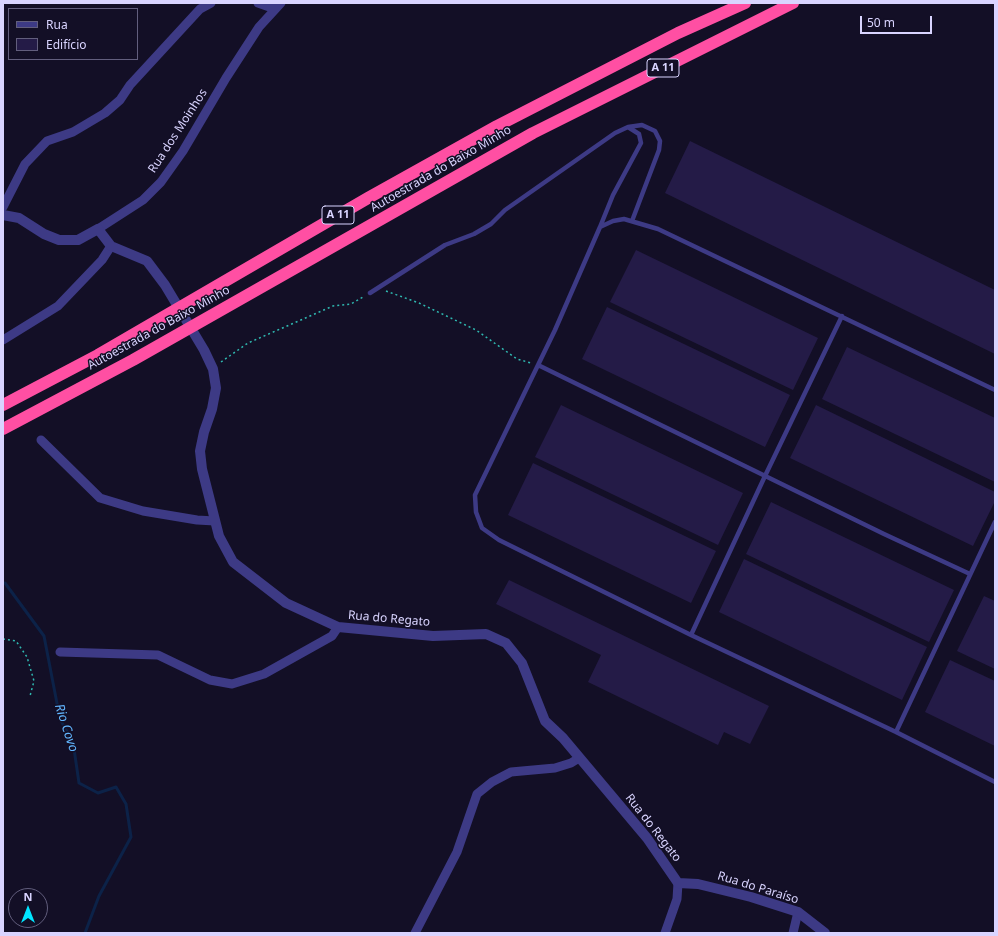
<!DOCTYPE html>
<meta charset="utf-8">
<style>
body{margin:0}
#map{position:relative;width:998px;height:936px;overflow:hidden;background:#130f26;font-family:"Noto Sans",sans-serif}
canvas{display:block}
.frame{position:absolute;inset:0;border:4px solid #d9d4ff;pointer-events:none}
.legend{position:absolute;left:8px;top:8px;width:130px;height:52px;box-sizing:border-box;background:#130f26;border:1px solid #625e7d;margin:0;padding:5px 7px;list-style:none;font-size:12px;color:#d9d4ff}
.legend li{display:flex;align-items:center;gap:8px;height:20px}
.legend b{width:20px;border:1px solid #625e7d}
.north{position:absolute;left:8px;top:888px;width:40px;height:40px;box-sizing:border-box;background:#130f26;border:1px solid #625e7d;border-radius:50%;rotate:0deg;font-size:11px;font-weight:700;line-height:16px;text-align:center;color:#d9d4ff}
.north::after{content:'';display:block;margin:auto;width:14px;height:18px;background:#00e5ff;clip-path:polygon(50% 0,100% 100%,50% 72%,0 100%)}
.scale{position:absolute;left:860px;top:16px;width:72px;height:18px;box-sizing:border-box;border:2px solid #d9d4ff;border-top:0;padding-left:5px;font-size:12px;line-height:14px;white-space:nowrap;color:#d9d4ff;-webkit-text-stroke:3px #130f26;paint-order:stroke}
</style>
<div id="map">
<canvas width="998" height="936"></canvas>
<div class="frame"></div>
<ul class="legend">
<li><b style="height:5px;background:#3d3a85"></b>Rua</li>
<li><b style="height:11px;background:#241b47"></b>Edifício</li>
</ul>
<div class="north">N</div>
<div class="scale">50 m</div>
</div>
<script>
const context = document.querySelector('canvas').getContext('2d');
context.lineJoin = 'round';
const toPath = rows => new Path2D(rows.map(r => 'M' + r).join(''));
function strokePath(path, color, width, dash) { context.strokeStyle = color; context.lineWidth = width; context.lineCap = dash ? 'butt' : 'round'; context.setLineDash(dash || []); context.stroke(path); }
function paint(path, color) { context.fillStyle = color; context.fill(path, 'evenodd'); }
function label(font, color, halo, rows, align = 'center') {
  context.font = font + ' "Noto Sans",sans-serif'; context.lineWidth = 3; context.setLineDash([]); context.textBaseline = 'middle'; context.strokeStyle = halo; context.fillStyle = color; for (const [text, x, y, turn = 0] of rows) {
    context.save(); context.translate(x, y); context.rotate((+turn || 0) * Math.PI / 180); context.textAlign = isNaN(turn) ? turn : align; if (halo) context.strokeText(text, 0, 0); context.fillText(text, 0, 0); context.restore();
  }
}
strokePath(toPath([
 [3,583,5,583,44,636,60,719,73,742,79,783,98,793,116,787,126,804,131,837,99,896,85,933]
]), '#0c2248', 3);
paint(toPath([
 [690,141,995,290,995,354,665,193],
 [636,250,818,338,793,390,610,302],
 [607,307,790,395,765,447,582,359],
 [847,347,995,418,995,482,822,399],
 [561,405,743,493,718,545,535,457],
 [816,405,995,492,995,501,973,546,790,458],
 [533,463,716,551,691,603,508,515],
 [771,502,954,590,929,642,746,554],
 [744,559,927,647,902,700,719,612],
 [509,580,769,706,750,744,724,732,718,745,588,682,601,655,496,604],
 [984,596,995,601,995,669,957,651],
 [950,660,995,681,995,746,925,712]
]), '#241b47');
strokePath(toPath([
 [386,291,419,303,476,330,517,359,531,363],
 [221,362,248,343,333,306,351,304,363,297],
 [3,639,16,641,27,657,34,681,30,696]
]), '#2fb8b0', 1.5, [2, 3]);
strokePath(toPath([
 [600,227,613,195,641,143,639,134,628,127],
 [370,293,445,245,474,234,491,224,505,210,615,133,628,127,642,125,655,131,660,141,659,150,632,221],
 [538,365,884,534,970,574],
 [995,390,658,229,624,219,613,221,600,227,555,330,475,495,476,512,482,528,499,540,691,635,896,732,995,782],
 [691,635,765,476,842,316],
 [896,732,995,522]
]), '#3d3a85', 4.5);
strokePath(toPath([
 [258,3,275,9],
 [3,207,25,164,47,141,73,132,105,113,120,100,130,85,200,9,211,3],
 [98,229,143,200,161,182,183,151,226,78,259,27,281,3],
 [3,340,58,306,102,260,111,246],
 [41,440,100,498,143,511,197,520,215,521],
 [60,652,158,655,210,680,232,684,264,674,332,636,338,627],
 [415,933,457,852,477,794,492,782,511,772,555,768,571,763,579,758],
 [665,933,677,899,678,883],
 [793,933,798,912]
]), '#3d3a85', 9);
strokePath(toPath([
 [3,215,19,218,44,234,59,240,78,240,98,229,111,246,147,261,165,285,204,350,213,369,216,388,212,409,204,432,200,451,202,469,219,536,233,562,286,603,338,627,433,636,486,634,506,643,522,663,545,721,563,738,647,838,678,883,698,884,751,897,798,912,825,933]
]), '#3d3a85', 10);
strokePath(toPath([
 [3,405,98,355,368,198,497,126,678,33,745,3],
 [3,429,133,360,533,133,793,3]
]), '#ff4fa3', 12);
for (const [x, y, w] of [
 [663,68,32],
 [338,215,32]
]) { const box = new Path2D(); box.roundRect(x - w / 2, y - 9, w, 18, 3); context.fillStyle = '#130f26'; context.fill(box); strokePath(box, '#d9d4ff', 1); }
label('bold 11px', '#d9d4ff', null, [
 ["A 11",663,68],
 ["A 11",338,215]
]);
label('12px', '#d9d4ff', '#130f26', [
 ["Rua dos Moinhos",178,131,-57],
 ["Autoestrada do Baixo Minho",441,169,-30],
 ["Autoestrada do Baixo Minho",159,328,-29],
 ["Rua do Regato",389,619,5],
 ["Rua do Regato",653,828,52],
 ["Rua do Paraíso",758,888,17]
]);
label('italic 13px', '#62b6ff', '#130f26', [
 ["Rio Covo",66,728,72]
]);
</script>
